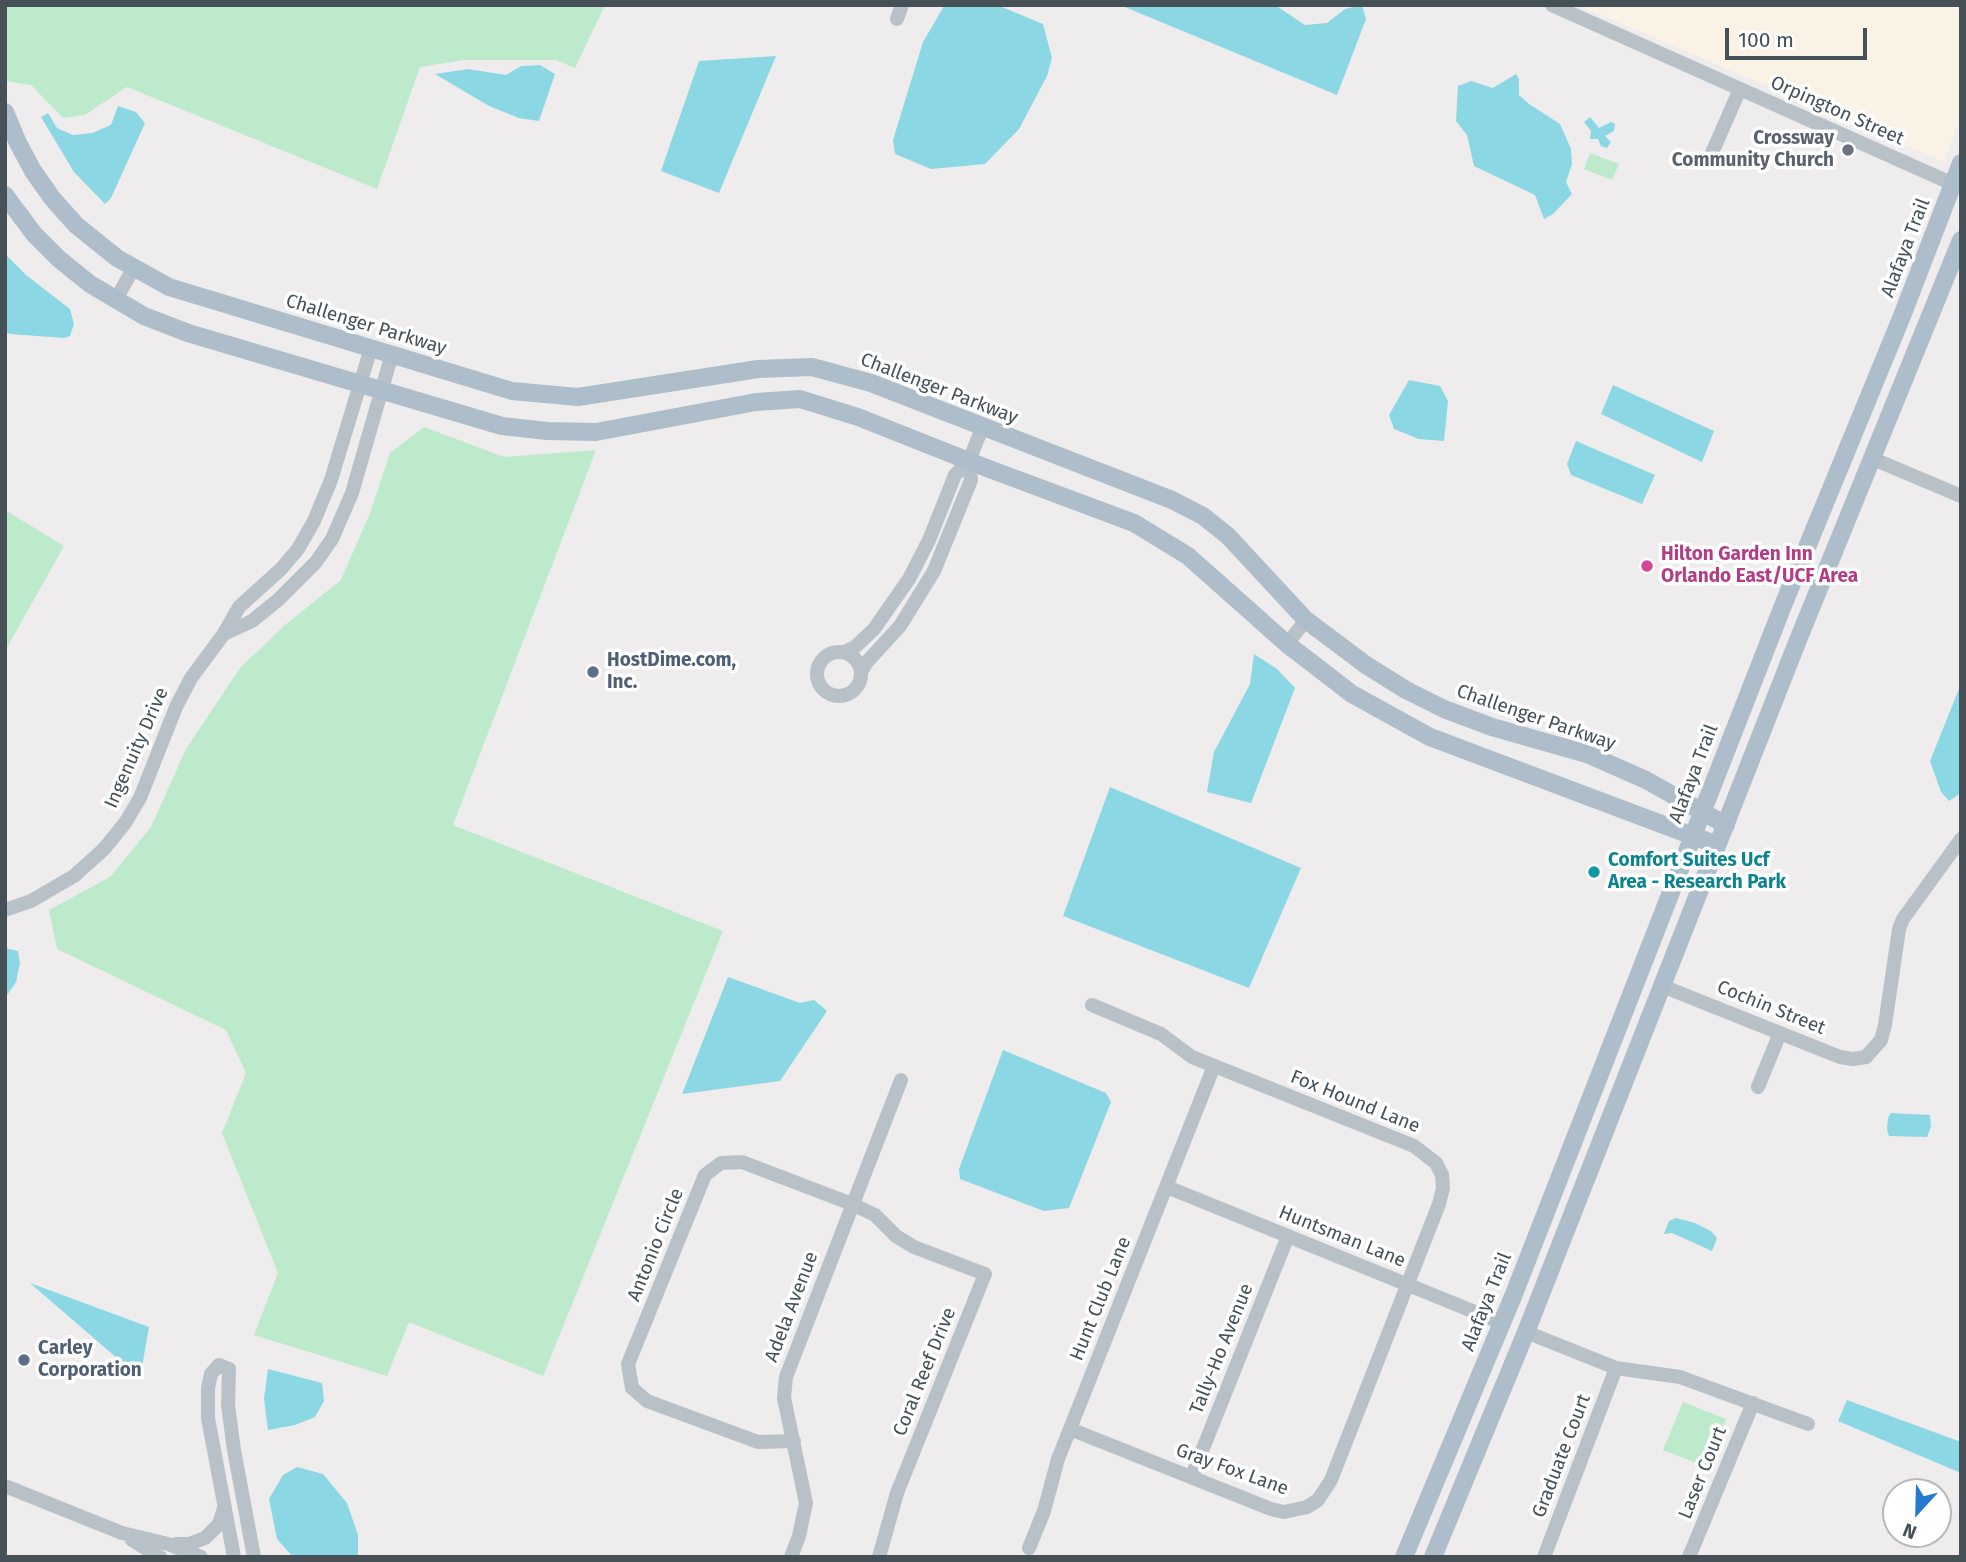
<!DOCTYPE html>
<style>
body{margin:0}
#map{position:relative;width:1966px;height:1562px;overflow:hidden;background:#eeecec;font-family:"Fira Sans",sans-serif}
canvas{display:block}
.frame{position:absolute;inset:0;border:7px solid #455057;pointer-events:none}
.north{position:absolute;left:1882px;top:1478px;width:70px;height:70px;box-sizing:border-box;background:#fff;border:2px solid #b5b9bc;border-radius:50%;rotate:202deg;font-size:19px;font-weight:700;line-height:28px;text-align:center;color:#455057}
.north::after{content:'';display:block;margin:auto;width:24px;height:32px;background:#257acf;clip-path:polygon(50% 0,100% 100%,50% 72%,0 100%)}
.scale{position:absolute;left:1725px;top:28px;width:142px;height:32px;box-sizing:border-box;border:4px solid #455057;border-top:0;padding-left:9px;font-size:21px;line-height:24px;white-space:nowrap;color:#455057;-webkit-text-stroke:5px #fff;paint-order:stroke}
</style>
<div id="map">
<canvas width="1966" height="1562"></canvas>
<div class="frame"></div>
<div class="north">N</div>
<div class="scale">100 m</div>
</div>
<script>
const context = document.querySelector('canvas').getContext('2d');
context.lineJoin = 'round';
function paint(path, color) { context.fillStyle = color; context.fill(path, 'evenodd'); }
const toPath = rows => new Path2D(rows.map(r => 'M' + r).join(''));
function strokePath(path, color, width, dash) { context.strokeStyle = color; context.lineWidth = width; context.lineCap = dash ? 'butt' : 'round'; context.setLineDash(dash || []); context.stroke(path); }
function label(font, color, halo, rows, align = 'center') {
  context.font = font + ' "Fira Sans",sans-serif'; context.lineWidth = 7; context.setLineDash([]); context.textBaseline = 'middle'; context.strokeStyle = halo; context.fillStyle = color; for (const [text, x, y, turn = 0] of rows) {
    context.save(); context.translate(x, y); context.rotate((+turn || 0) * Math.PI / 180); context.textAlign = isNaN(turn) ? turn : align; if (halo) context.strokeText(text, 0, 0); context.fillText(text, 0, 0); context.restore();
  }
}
paint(toPath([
 [1578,5,1961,5,1961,116,1944,162]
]), '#faf2e4');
paint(toPath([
 [5,5,605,5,575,68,556,60,463,60,420,67,377,189,127,87,85,115,63,118,31,85,5,81],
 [1590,153,1619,164,1612,180,1584,169],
 [424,427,504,457,596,450,453,825,723,931,543,1376,409,1322,387,1376,254,1335,278,1273,222,1133,246,1073,226,1030,57,949,49,910,110,877,151,827,186,749,240,668,285,625,341,580,370,513,390,453],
 [5,510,64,546,5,651],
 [1683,1402,1726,1419,1706,1467,1663,1450]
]), '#bceacb');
paint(toPath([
 [997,5,1043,24,1052,58,1047,76,1019,129,985,164,931,169,895,154,893,140,923,42,944,6],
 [1120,5,1275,5,1305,25,1327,23,1345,9,1362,5,1366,19,1337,95],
 [776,56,719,193,661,171,699,61],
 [540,65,555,74,539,121,519,118,489,106,435,74,468,69,506,75,521,66],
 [1516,74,1519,79,1519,95,1529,104,1560,124,1571,149,1572,164,1566,182,1572,194,1553,214,1544,219,1535,195,1474,166,1467,135,1456,121,1458,86,1471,81,1493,88],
 [118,106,136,112,145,123,111,198,105,204,74,172,41,117,48,113,57,128,73,135,92,133,111,125],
 [1590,117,1599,128,1611,122,1615,124,1614,131,1605,136,1611,142,1607,148,1601,146,1598,139,1590,139,1591,131,1584,122],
 [5,254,26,275,70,309,74,324,70,336,64,338,10,334,5,332],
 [1409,380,1440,386,1448,401,1444,441,1419,439,1394,429,1389,415],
 [1613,385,1714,431,1702,462,1601,414],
 [1576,441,1655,475,1642,504,1571,475,1567,464],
 [1254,654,1277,669,1295,688,1251,803,1207,792,1214,752,1250,684],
 [1961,684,1961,793,1949,801,1941,792,1930,761],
 [1110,787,1301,868,1249,988,1063,916],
 [5,948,18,951,20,963,16,982,5,998],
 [728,977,800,1003,814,1000,827,1011,780,1081,682,1094],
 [1003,1050,1106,1093,1111,1102,1069,1208,1044,1211,960,1179,959,1169],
 [1891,1113,1930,1115,1931,1127,1927,1137,1889,1136,1887,1130,1888,1118],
 [1676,1218,1695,1223,1711,1231,1717,1238,1712,1251,1672,1233,1664,1234,1669,1221],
 [30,1283,149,1327,140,1378],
 [268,1369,322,1383,324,1401,315,1417,295,1425,268,1430,264,1399],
 [1847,1400,1961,1442,1961,1473,1838,1421],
 [297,1467,323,1474,347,1503,358,1535,358,1557,293,1557,277,1539,269,1499,283,1475]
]), '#8cd7e4');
strokePath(toPath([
 [1552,5,1953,184],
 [897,19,902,5],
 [1708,162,1740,89],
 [115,301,133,269],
 [1871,458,1961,496],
 [224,634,252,621,278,600,316,562,332,539,352,493,392,354],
 [1287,644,1306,620],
 '817 674a22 22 0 1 1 44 0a22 22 0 1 1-44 0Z',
 [844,652,855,647,874,629,909,579,929,540,955,475,969,461,982,428],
 [861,672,867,662,900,626,934,571,971,480,969,461],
 [5,910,31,901,74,876,104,849,125,823,140,798,176,707,191,678,223,635,239,607,281,569,298,549,314,521,331,480,371,348],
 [1662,986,1840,1057,1853,1059,1866,1057,1881,1040,1885,1025,1899,929,1903,919,1961,839],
 [1758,1087,1780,1033],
 [1167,1187,1502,1323],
 [1526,1332,1616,1368,1680,1377,1808,1424],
 [1070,1429,1271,1509,1284,1512,1307,1507,1318,1500,1331,1480,1439,1204,1443,1188,1442,1175,1436,1163,1414,1146,1192,1057,1161,1034,1092,1005],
 [794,1441,758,1442,647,1401,632,1388,628,1364,705,1175,721,1163,742,1162,852,1204,875,1215,896,1236,914,1247,985,1274,897,1493,879,1557],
 [1192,1476,1288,1236],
 [5,1486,122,1533,168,1544,201,1557],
 [132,1540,160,1557],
 [176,1544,189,1544,205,1538,219,1524,224,1508],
 [1029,1548,1044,1511,1058,1459,1214,1066],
 [234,1557,208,1418,208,1388,211,1374,219,1365,229,1369,228,1405,234,1450,254,1557],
 [791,1557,799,1536,806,1503,784,1398,786,1377,901,1080],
 [1544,1557,1616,1368],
 [1689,1557,1753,1403]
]), '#b8c1c7', 14);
strokePath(toPath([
 [5,112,18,143,33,171,52,198,76,225,117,258,169,287,512,391,578,397,758,369,812,367,871,383,1172,500,1203,516,1228,536,1306,620,1366,665,1406,690,1444,709,1492,727,1587,754,1646,780,1726,825],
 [5,195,34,234,59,259,90,284,144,316,188,333,502,426,547,431,596,432,756,402,800,399,858,417,984,467,1134,523,1188,556,1287,644,1352,694,1430,737,1717,845],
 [1404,1557,1514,1294,1784,603,1902,316,1961,163],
 [1433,1557,1526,1332,1798,640,1961,240]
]), '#adbdc9', 18);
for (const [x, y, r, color] of [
 [1848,150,7,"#6b7280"],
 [1647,566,7,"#d1479c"],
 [593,672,7,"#5c6f8a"],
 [1594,872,7,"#0f9aa8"],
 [24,1360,7,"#5c6f8a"]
]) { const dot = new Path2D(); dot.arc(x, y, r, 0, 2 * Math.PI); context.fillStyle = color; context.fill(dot); strokePath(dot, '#fff', 2.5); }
label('19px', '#455057', '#fff', [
 ["Orpington Street",1837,111,24],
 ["Alafaya Trail",1906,248,-69],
 ["Challenger Parkway",366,325,17],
 ["Challenger Parkway",939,389,21],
 ["Challenger Parkway",1536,718,19],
 ["Ingenuity Drive",137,748,-66],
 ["Alafaya Trail",1694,774,-69],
 ["Cochin Street",1771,1008,22],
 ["Fox Hound Lane",1355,1102,22],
 ["Huntsman Lane",1342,1237,22],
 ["Antonio Circle",656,1245,-68],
 ["Hunt Club Lane",1101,1299,-68],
 ["Alafaya Trail",1487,1302,-68],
 ["Adela Avenue",792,1307,-69],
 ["Tally-Ho Avenue",1222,1349,-68],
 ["Coral Reef Drive",925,1372,-68],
 ["Graduate Court",1562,1456,-69],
 ["Gray Fox Lane",1232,1470,20],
 ["Laser Court",1703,1473,-68]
]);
label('bold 19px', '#5b616d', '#fff', [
 ["Crossway",1834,139],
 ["Community Church",1834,161]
], 'right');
label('bold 19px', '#b23c85', '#fff', [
 ["Hilton Garden Inn",1661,555],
 ["Orlando East/UCF Area",1661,577]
], 'left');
label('bold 19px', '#4e5e75', '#fff', [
 ["HostDime.com,",607,661],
 ["Inc.",607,683],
 ["Carley",38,1349],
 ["Corporation",38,1371]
], 'left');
label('bold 19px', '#0d838f', '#fff', [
 ["Comfort Suites Ucf",1608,861],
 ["Area - Research Park",1608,883]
], 'left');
</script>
